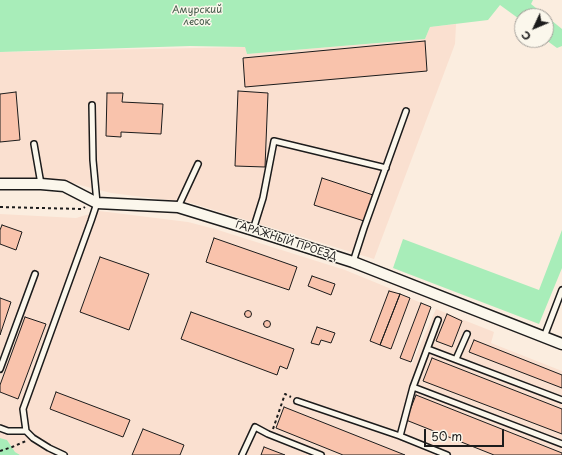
<!DOCTYPE html>
<meta charset="utf-8">
<style>
body{margin:0}
#map{position:relative;width:562px;height:455px;overflow:hidden;background:#fbeddf;font-family:"Playpen Sans",sans-serif}
canvas{display:block}
.north{position:absolute;left:514px;top:8px;width:40px;height:40px;box-sizing:border-box;background:#fbf7ec;border:1px solid #a29f99;border-radius:50%;rotate:226deg;font-size:11px;font-weight:700;line-height:16px;text-align:center;color:#1c1c1c}
.north::after{content:'';display:block;margin:auto;width:14px;height:18px;background:#1c1c1c;clip-path:polygon(50% 0,100% 100%,50% 72%,0 100%)}
.scale{position:absolute;left:424px;top:429px;width:80px;height:18px;box-sizing:border-box;border:2px solid #1c1c1c;border-top:0;padding-left:5px;font-size:12px;line-height:14px;white-space:nowrap;color:#1c1c1c;-webkit-text-stroke:3px #fbf7ec;paint-order:stroke}
</style>
<div id="map">
<canvas width="562" height="455"></canvas>
<div class="north">С</div>
<div class="scale">50 m</div>
</div>
<script>
const context = document.querySelector('canvas').getContext('2d');
context.lineJoin = 'round';
function paint(path, color) { context.fillStyle = color; context.fill(path, 'evenodd'); }
const toPath = rows => new Path2D(rows.map(r => 'M' + r).join(''));
function strokePath(path, color, width, dash) { context.strokeStyle = color; context.lineWidth = width; context.lineCap = dash ? 'butt' : 'round'; context.setLineDash(dash || []); context.stroke(path); }
function label(font, color, halo, rows, align = 'center') {
  context.font = font + ' "Playpen Sans",sans-serif'; context.lineWidth = 3; context.setLineDash([]); context.textBaseline = 'middle'; context.strokeStyle = halo; context.fillStyle = color; for (const [text, x, y, turn = 0] of rows) {
    context.save(); context.translate(x, y); context.rotate((+turn || 0) * Math.PI / 180); context.textAlign = isNaN(turn) ? turn : align; if (halo) context.strokeText(text, 0, 0); context.fillText(text, 0, 0); context.restore();
  }
}
paint(toPath([
 [456,24,455,44,374,259,191,203,111,193,64,181,0,179,0,52,245,47,247,54,425,39,430,27],
 [100,211,188,222,215,229,345,270,389,288,400,294,431,307,411,362,411,366,436,309,494,332,491,343,562,371,562,455,20,455,15,452,7,440,0,438,0,214,76,218]
]), '#fae0d0');
paint(toPath([
 [0,0,533,0,531,4,546,16,522,16,522,21,500,5,488,20,430,27,425,39,247,54,245,47,190,46,0,52],
 [546,16,562,29,562,46,557,48,546,40],
 [562,230,562,268,539,324,393,268,403,239,539,290],
 [0,438,7,440,15,452,20,455,0,455]
]), '#a8edb9');
const building = toPath([
 [425,41,427,71,245,87,243,58,425,41],
 [238,91,268,93,265,167,235,166,238,91],
 [16,92,20,140,0,142,0,94,16,92],
 [107,93,123,93,122,102,163,104,161,134,121,132,121,137,106,136,107,93],
 [322,178,373,195,364,221,314,205,322,178],
 [2,225,22,232,16,250,0,244,0,230,2,225],
 [214,238,297,267,289,290,206,262,214,238],
 [100,257,149,274,129,330,80,312,100,257],
 [312,276,335,284,331,295,308,286,312,276],
 [389,291,400,294,380,345,370,341,389,291],
 [400,294,410,298,391,349,380,345,400,294],
 [0,298,11,302,0,335,0,298],
 [421,303,431,307,411,362,400,358,421,303],
 '244.5 314a3.5 3.5 0 1 1 7 0a3.5 3.5 0 1 1-7 0Z',
 [191,312,294,349,287,369,280,366,277,375,181,339,191,312],
 [447,314,462,321,452,347,436,341,447,314],
 [25,317,46,324,18,399,0,392,0,385,25,317],
 '263.5 324a3.5 3.5 0 1 1 7 0a3.5 3.5 0 1 1-7 0Z',
 [317,327,335,333,331,343,321,340,319,345,311,343,317,327],
 [474,340,562,375,562,388,469,352,474,340],
 [432,358,562,409,562,434,423,381,432,358],
 [56,392,130,420,123,437,50,409,56,392],
 [416,395,562,453,562,455,494,455,406,420,416,395],
 [284,407,405,455,343,455,276,428,284,407],
 [143,429,184,445,180,455,132,455,143,429],
 [264,447,285,455,261,455,264,447]
]);
paint(building, '#f9c3ac');
strokePath(building, '#1c1c1c', 1);
const lane = toPath([
 [34,144,41,184],
 [178,207,198,164],
 [253,230,263,198,274,141,386,168],
 [353,262,364,228,406,111],
 [544,337,562,290],
 [428,349,562,400],
 [456,359,467,334],
 [0,369,35,274],
 [413,387,562,444],
 [297,401,400,436,447,455],
 [0,428,8,431,26,431],
 [400,436,413,387,438,320],
 [64,455,49,448,33,438,26,431,23,409,91,221,97,203,93,160,92,105],
 [242,455,255,427,268,434,321,455]
]);
const street = toPath([
 [0,184,41,184,64,186,97,203,178,207,253,230,353,262,562,344]
]);
strokePath(lane, '#1c1c1c', 8);
strokePath(street, '#1c1c1c', 13);
strokePath(toPath([
 [0,207,82,209,85,207],
 [273,429,285,394,291,397],
 [0,451,12,447,26,441]
]), '#1c1c1c', 2, [3, 3]);
strokePath(lane, '#fbf7ec', 5);
strokePath(street, '#fbf7ec', 10);
label('10px', '#465b4b', '#fbf7ec', [
 ["Амурский",197,10],
 ["лесок",197,22]
]);
label('10px', '#1c1c1c', '#fbf7ec', [
 ["ГАРАЖНЫЙ ПРОЕЗД",286,241,18]
]);
</script>
